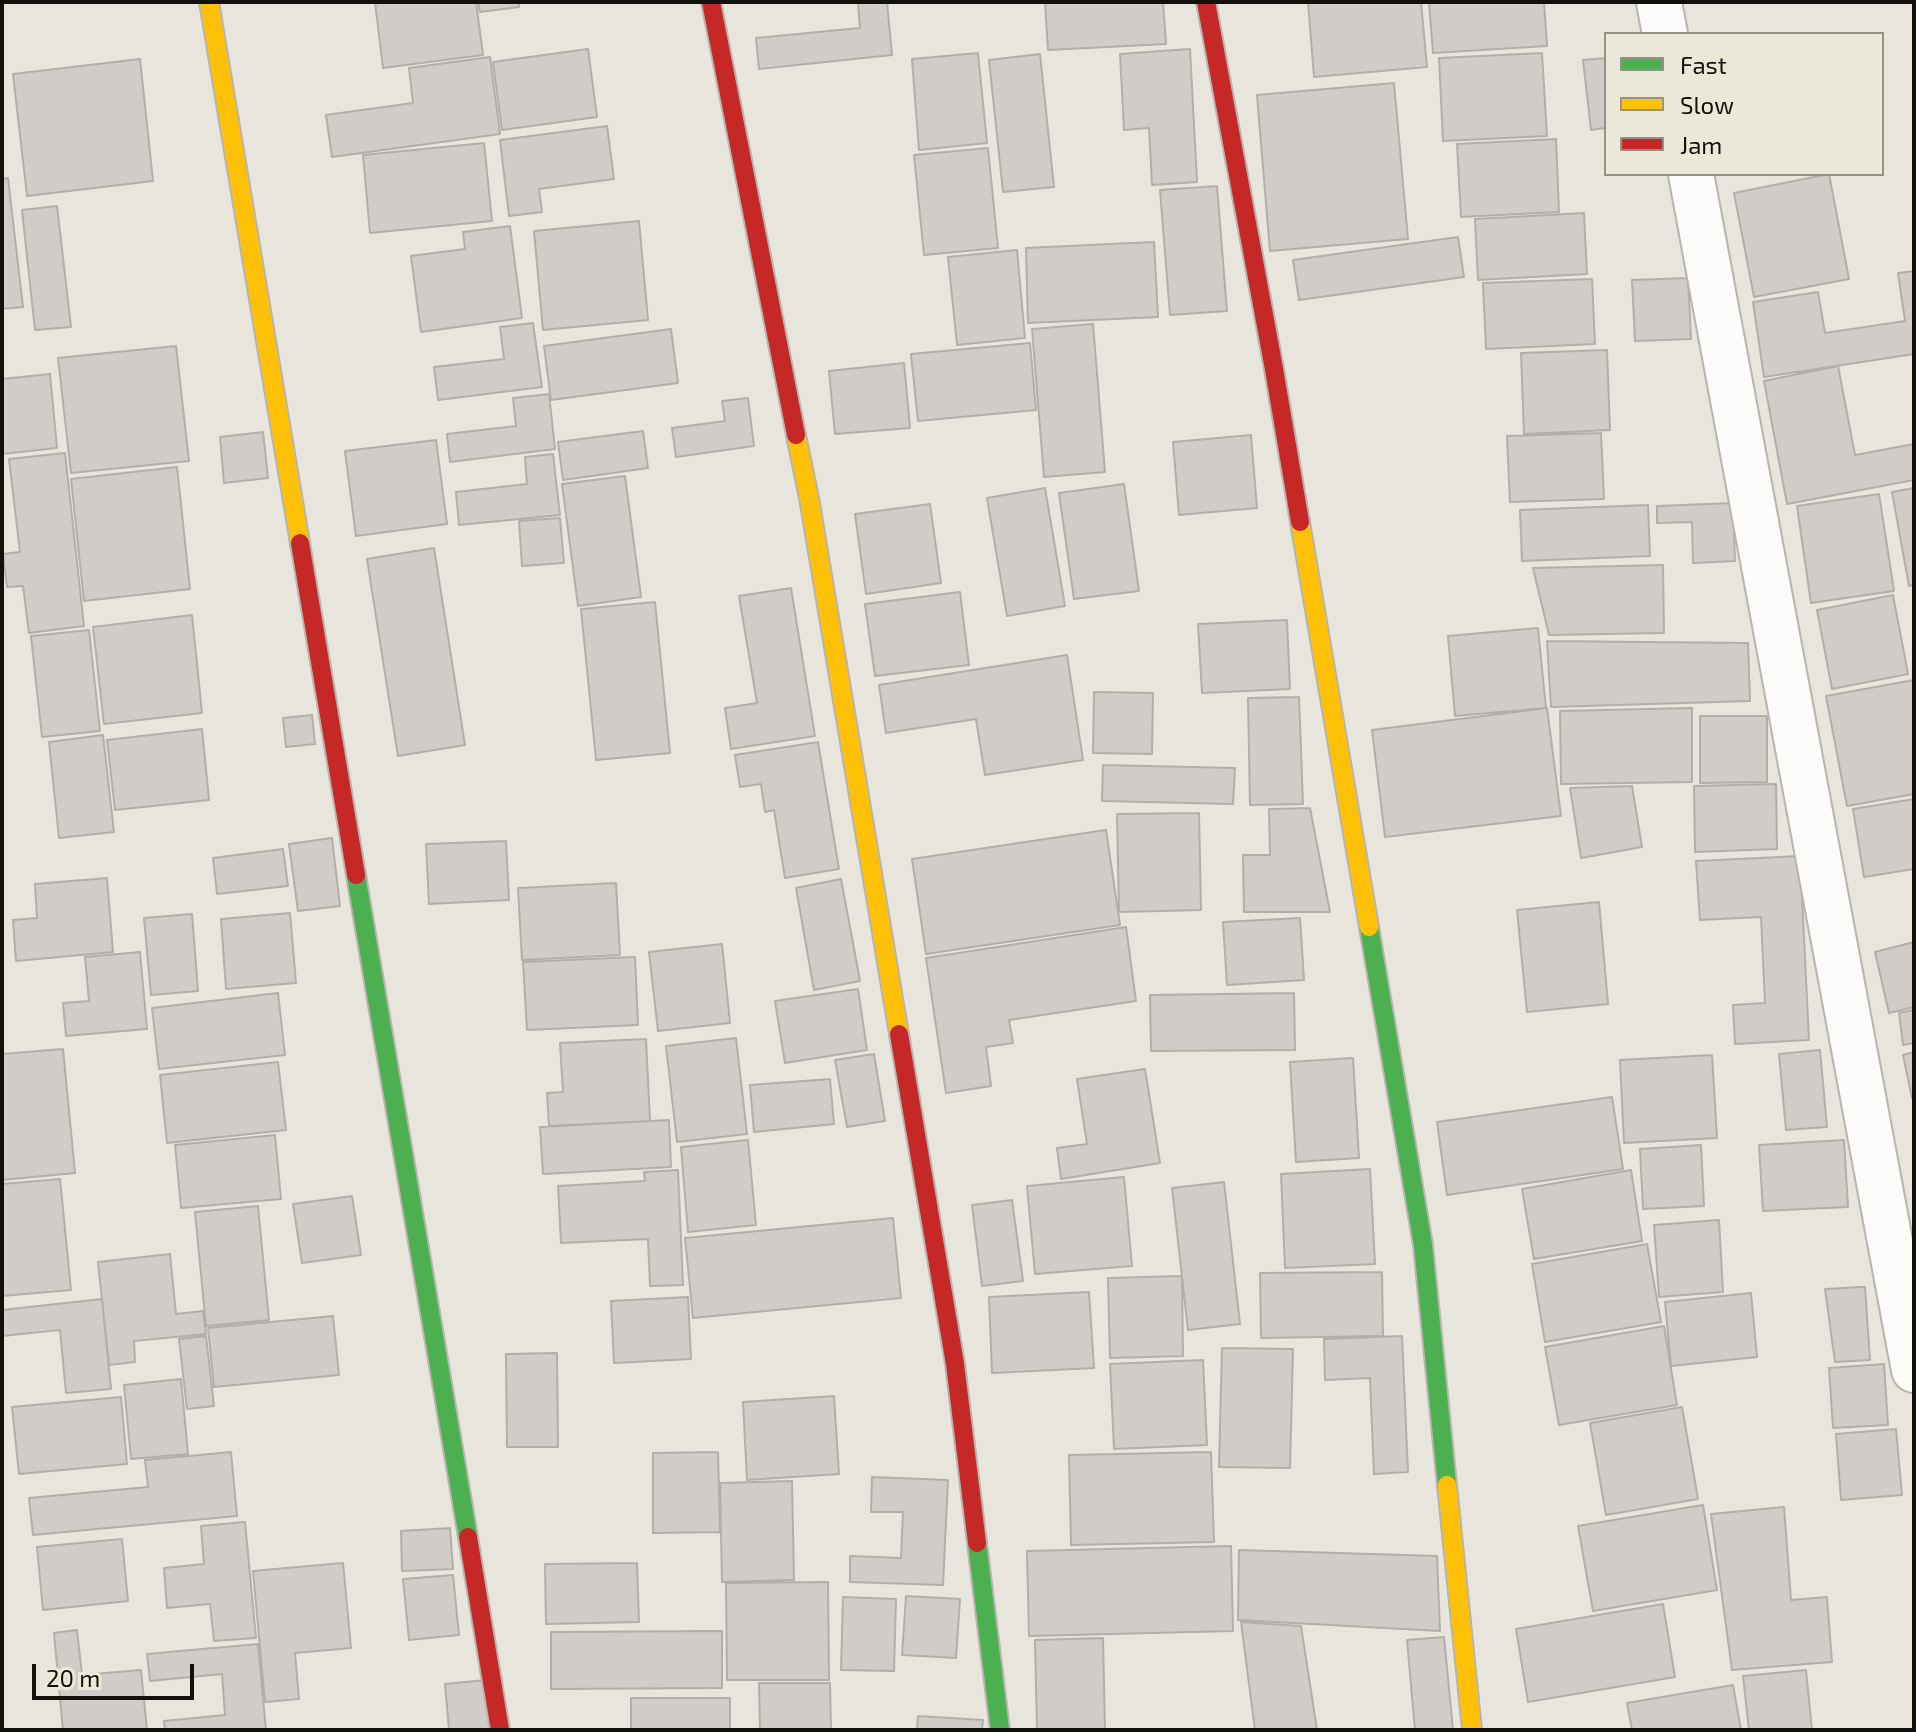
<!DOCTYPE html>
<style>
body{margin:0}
#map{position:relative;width:1916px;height:1732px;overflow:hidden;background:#e8e5dd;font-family:"Exo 2",sans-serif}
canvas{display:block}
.frame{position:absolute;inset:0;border:4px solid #11100b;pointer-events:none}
.legend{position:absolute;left:1604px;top:32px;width:280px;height:144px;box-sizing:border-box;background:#ece8d9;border:2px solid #949287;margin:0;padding:10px 14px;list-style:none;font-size:24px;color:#11100b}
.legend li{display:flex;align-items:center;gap:16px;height:40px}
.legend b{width:40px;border:2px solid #949287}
.scale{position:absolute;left:32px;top:1664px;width:162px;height:36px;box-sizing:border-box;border:4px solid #11100b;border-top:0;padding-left:10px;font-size:24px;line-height:28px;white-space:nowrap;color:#11100b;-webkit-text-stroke:6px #ece8d9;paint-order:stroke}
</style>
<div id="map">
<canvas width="1916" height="1732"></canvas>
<div class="frame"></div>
<ul class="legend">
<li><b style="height:10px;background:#4caf50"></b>Fast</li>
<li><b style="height:10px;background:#ffc107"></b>Slow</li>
<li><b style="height:10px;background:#c62828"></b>Jam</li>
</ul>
<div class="scale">20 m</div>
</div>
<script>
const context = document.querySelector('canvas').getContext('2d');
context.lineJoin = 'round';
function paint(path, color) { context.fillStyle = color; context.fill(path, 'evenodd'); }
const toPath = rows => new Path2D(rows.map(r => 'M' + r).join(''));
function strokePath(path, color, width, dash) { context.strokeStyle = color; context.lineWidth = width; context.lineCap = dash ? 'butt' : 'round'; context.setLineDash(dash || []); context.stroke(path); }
const building = toPath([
 [375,2,476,2,483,55,383,68,375,2],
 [478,2,519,2,519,7,480,12,478,2],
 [858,2,887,2,892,55,759,69,756,38,860,28,858,2],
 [1045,2,1163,2,1166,44,1048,50,1045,2],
 [1308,2,1421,2,1427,67,1314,77,1308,2],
 [1429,2,1544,2,1547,46,1433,53,1429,2],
 [588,49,597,117,502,130,493,62,588,49],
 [1190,49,1197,182,1152,185,1149,128,1124,130,1120,54,1190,49],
 [978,53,987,143,919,150,912,59,978,53],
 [1542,53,1547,136,1443,141,1439,58,1542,53],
 [1040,54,1054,187,1003,192,989,60,1040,54],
 [490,57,500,134,332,157,326,115,413,103,409,68,490,57],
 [1606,58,1606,128,1591,130,1583,60,1606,58],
 [140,59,153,181,27,196,13,74,140,59],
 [1394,83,1408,239,1270,251,1257,95,1394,83],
 [607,126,614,179,539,189,542,212,509,216,500,140,607,126],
 [1556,139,1559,212,1461,217,1457,144,1556,139],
 [484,143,492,221,370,233,363,155,484,143],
 [988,148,998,248,924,255,914,155,988,148],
 [1829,174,1849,279,1754,297,1734,193,1829,174],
 [8,178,23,307,2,309,2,179,8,178],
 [1217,186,1227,311,1170,315,1160,190,1217,186],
 [57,206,71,327,35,330,22,210,57,206],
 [1584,213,1587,274,1478,280,1475,219,1584,213],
 [639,221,648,320,543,330,534,231,639,221],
 [510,226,522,318,421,332,411,256,465,249,463,232,510,226],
 [1458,237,1464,277,1299,300,1293,260,1458,237],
 [1154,242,1158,317,1028,323,1026,248,1154,242],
 [1017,250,1025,338,957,345,948,257,1017,250],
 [1914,271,1914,354,1764,377,1753,302,1818,292,1825,333,1905,321,1898,273,1914,271],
 [1688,278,1691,339,1635,341,1632,280,1688,278],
 [1592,279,1595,344,1486,349,1483,283,1592,279],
 [533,323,542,387,438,400,434,367,504,359,500,327,533,323],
 [1093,324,1105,472,1044,477,1032,329,1093,324],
 [671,329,678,383,551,400,544,346,671,329],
 [1030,343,1036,410,918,421,911,354,1030,343],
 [176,346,189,461,71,473,58,358,176,346],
 [1607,350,1610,430,1524,434,1521,353,1607,350],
 [904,363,910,428,835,434,829,371,904,363],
 [1838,366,1855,455,1914,444,1914,480,1787,504,1764,381,1838,366],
 [50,374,57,448,2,454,2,379,50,374],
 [549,394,555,449,450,462,447,434,516,426,513,398,549,394],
 [748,398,754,446,676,457,672,428,725,421,722,401,748,398],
 [643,431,648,468,563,480,558,442,643,431],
 [263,432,268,478,224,483,220,437,263,432],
 [1601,433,1604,499,1510,502,1507,436,1601,433],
 [1251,435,1257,508,1179,515,1173,442,1251,435],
 [436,440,447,524,356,536,345,451,436,440],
 [65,453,84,626,29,633,23,586,7,587,3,554,20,552,9,459,65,453],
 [553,454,560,515,459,525,456,492,527,484,525,457,553,454],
 [177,467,190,589,84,601,71,479,177,467],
 [625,476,641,597,578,606,562,484,625,476],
 [1124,484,1139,591,1074,599,1059,493,1124,484],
 [1045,488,1065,606,1007,616,987,498,1045,488],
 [1914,488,1914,585,1909,586,1892,492,1914,488],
 [1879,494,1894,591,1811,603,1797,506,1879,494],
 [1733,503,1735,561,1693,563,1692,522,1657,523,1657,506,1733,503],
 [930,504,941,583,866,594,855,514,930,504],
 [1648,505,1650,556,1522,561,1520,510,1648,505],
 [560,518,564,563,522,566,519,521,560,518],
 [434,548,465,745,398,756,367,559,434,548],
 [1663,565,1664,633,1549,635,1533,568,1663,565],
 [791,588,815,736,731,749,725,708,757,703,739,596,791,588],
 [960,592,969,665,875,676,865,604,960,592],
 [1893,595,1908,674,1832,689,1817,610,1893,595],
 [655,602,670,753,596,760,581,609,655,602],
 [192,615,202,713,104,724,93,627,192,615],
 [1287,620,1290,689,1202,693,1198,624,1287,620],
 [1538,628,1546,708,1455,716,1448,636,1538,628],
 [89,630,100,731,42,737,31,636,89,630],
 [1547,641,1748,643,1750,701,1551,707,1547,641],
 [1067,655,1083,760,985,775,976,719,886,733,879,685,1067,655],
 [1914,680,1914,794,1847,806,1826,696,1914,680],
 [1094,692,1153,693,1152,754,1093,753,1094,692],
 [1299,697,1303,804,1250,805,1248,698,1299,697],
 [1547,708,1561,816,1385,837,1372,730,1547,708],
 [1692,708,1692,782,1561,784,1560,711,1692,708],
 [312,715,315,744,286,747,283,718,312,715],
 [1700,716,1767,716,1767,782,1700,783,1700,716],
 [202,729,209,800,115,810,107,740,202,729],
 [103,735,114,832,59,838,49,742,103,735],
 [818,742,839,869,785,878,774,810,765,812,761,784,740,787,735,755,818,742],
 [1103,765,1235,768,1233,804,1102,801,1103,765],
 [1776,784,1777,849,1695,852,1694,786,1776,784],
 [1632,786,1642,847,1581,858,1570,788,1632,786],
 [1914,799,1914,869,1864,877,1853,809,1914,799],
 [1310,808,1330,912,1244,912,1243,855,1270,855,1269,809,1310,808],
 [1199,813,1201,910,1119,912,1117,814,1199,813],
 [1106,830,1120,925,926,954,912,859,1106,830],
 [332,838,340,906,298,911,289,844,332,838],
 [506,841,509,900,429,904,426,844,506,841],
 [283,849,288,886,217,894,213,858,283,849],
 [1800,856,1809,1040,1735,1044,1733,1005,1765,1003,1761,917,1700,920,1696,861,1800,856],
 [107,878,113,952,16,961,13,920,37,918,35,884,107,878],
 [841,879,860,981,814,990,796,888,841,879],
 [616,883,620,955,522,960,518,888,616,883],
 [1599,902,1608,1004,1527,1012,1517,910,1599,902],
 [290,913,296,983,226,989,221,919,290,913],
 [192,914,198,991,151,995,144,918,192,914],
 [1300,918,1304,980,1227,985,1223,922,1300,918],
 [1126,927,1136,1001,1009,1020,1013,1043,986,1047,991,1086,946,1093,926,958,1126,927],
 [1914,942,1914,1007,1889,1013,1875,952,1914,942],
 [722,944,730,1023,658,1031,649,952,722,944],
 [140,952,147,1029,66,1036,63,1003,89,1001,85,957,140,952],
 [635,957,638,1025,527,1030,523,962,635,957],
 [858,989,867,1050,785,1063,775,1001,858,989],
 [278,993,285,1055,159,1069,152,1008,278,993],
 [1294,993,1295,1050,1151,1051,1150,995,1294,993],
 [1914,1010,1914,1043,1903,1045,1899,1013,1914,1010],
 [736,1038,747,1134,677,1142,666,1046,736,1038],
 [646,1039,650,1121,549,1126,547,1093,563,1092,560,1043,646,1039],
 [63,1049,75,1173,2,1180,2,1054,63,1049],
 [1820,1050,1827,1127,1786,1130,1779,1054,1820,1050],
 [1914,1052,1914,1097,1912,1098,1903,1055,1914,1052],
 [874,1054,885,1121,847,1127,835,1060,874,1054],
 [1712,1055,1717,1138,1624,1143,1620,1060,1712,1055],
 [1353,1058,1359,1158,1296,1162,1290,1062,1353,1058],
 [278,1062,286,1130,167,1143,160,1075,278,1062],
 [1145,1069,1160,1163,1061,1179,1057,1148,1087,1144,1077,1079,1145,1069],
 [830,1079,834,1124,754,1132,750,1085,830,1079],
 [1612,1097,1623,1169,1447,1195,1437,1122,1612,1097],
 [669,1120,671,1167,543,1174,540,1127,669,1120],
 [275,1135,281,1199,181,1208,175,1145,275,1135],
 [748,1140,756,1225,688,1232,681,1147,748,1140],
 [1844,1140,1848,1207,1763,1211,1759,1145,1844,1140],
 [1701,1145,1704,1206,1643,1209,1640,1149,1701,1145],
 [1370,1169,1375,1264,1285,1268,1281,1174,1370,1169],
 [678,1170,683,1285,650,1286,648,1239,561,1243,558,1186,645,1181,644,1172,678,1170],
 [1631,1170,1642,1241,1534,1259,1522,1189,1631,1170],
 [1124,1177,1132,1266,1035,1274,1027,1186,1124,1177],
 [60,1179,71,1290,2,1296,2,1184,60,1179],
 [1224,1182,1240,1324,1188,1330,1172,1188,1224,1182],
 [352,1196,361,1255,302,1263,293,1204,352,1196],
 [1012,1200,1023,1281,982,1286,972,1205,1012,1200],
 [258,1206,269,1320,206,1326,195,1212,258,1206],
 [893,1218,901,1298,693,1318,685,1238,893,1218],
 [1719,1220,1723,1292,1659,1297,1654,1225,1719,1220],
 [1647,1244,1661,1322,1545,1342,1532,1264,1647,1244],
 [170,1254,176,1314,203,1311,206,1334,134,1341,135,1362,109,1365,98,1262,170,1254],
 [1382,1272,1383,1336,1261,1338,1260,1273,1382,1272],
 [1182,1276,1183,1356,1110,1358,1108,1278,1182,1276],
 [1861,1287,1865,1287,1870,1360,1835,1362,1825,1289,1861,1287],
 [1089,1292,1094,1368,992,1373,989,1297,1089,1292],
 [1751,1293,1757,1357,1671,1366,1665,1302,1751,1293],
 [688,1297,691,1359,614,1363,611,1301,688,1297],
 [102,1299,111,1389,66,1393,60,1330,2,1336,2,1310,102,1299],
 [333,1316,339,1375,214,1387,208,1328,333,1316],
 [1664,1326,1677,1405,1559,1425,1545,1347,1664,1326],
 [206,1336,214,1406,187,1409,179,1339,206,1336],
 [1402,1336,1408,1472,1374,1474,1370,1378,1325,1380,1324,1339,1402,1336],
 [1222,1348,1293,1349,1290,1468,1219,1467,1222,1348],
 [557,1353,558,1447,507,1447,506,1354,557,1353],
 [1203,1360,1207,1445,1114,1449,1110,1364,1203,1360],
 [1884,1364,1888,1425,1833,1428,1829,1368,1884,1364],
 [181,1379,188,1454,131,1459,124,1385,181,1379],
 [834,1396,839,1474,747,1480,743,1402,834,1396],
 [121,1397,127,1464,19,1474,12,1407,121,1397],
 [1682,1407,1698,1499,1606,1515,1590,1423,1682,1407],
 [1896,1429,1902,1495,1841,1500,1836,1434,1896,1429],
 [231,1452,237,1516,33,1535,29,1498,148,1487,145,1460,231,1452],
 [718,1452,720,1532,653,1533,653,1453,718,1452],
 [1211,1452,1214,1542,1071,1545,1069,1455,1211,1452],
 [872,1477,948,1480,943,1585,850,1582,850,1556,901,1558,903,1512,871,1512,872,1477],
 [792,1481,794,1580,722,1582,720,1483,792,1481],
 [1703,1505,1717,1590,1593,1611,1578,1526,1703,1505],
 [1784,1507,1791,1600,1827,1597,1832,1662,1732,1670,1711,1514,1784,1507],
 [245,1522,256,1638,214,1641,210,1604,167,1608,164,1568,204,1564,201,1526,245,1522],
 [450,1528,453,1569,402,1571,401,1531,450,1528],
 [122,1539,128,1601,43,1610,37,1547,122,1539],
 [1231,1546,1233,1631,1029,1636,1027,1551,1231,1546],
 [1239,1550,1437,1556,1440,1631,1238,1620,1239,1550],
 [343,1563,351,1648,295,1653,299,1699,265,1702,253,1571,343,1563],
 [637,1563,639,1622,546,1624,545,1564,637,1563],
 [453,1575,459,1635,409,1640,403,1579,453,1575],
 [828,1582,829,1680,727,1680,726,1583,828,1582],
 [906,1596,960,1599,956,1658,902,1655,906,1596],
 [843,1597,896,1599,894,1671,841,1670,843,1597],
 [1663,1604,1675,1677,1528,1702,1516,1629,1663,1604],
 [1241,1622,1301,1626,1317,1730,1255,1730,1241,1622],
 [77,1630,82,1675,141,1670,147,1730,63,1730,54,1633,77,1630],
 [722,1631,722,1688,551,1689,551,1632,722,1631],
 [1444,1637,1453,1730,1415,1730,1407,1640,1444,1637],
 [1103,1638,1105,1730,1037,1730,1035,1640,1103,1638],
 [258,1644,266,1730,165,1730,164,1721,225,1715,222,1674,150,1681,147,1654,258,1644],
 [1806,1670,1812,1730,1749,1730,1743,1676,1806,1670],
 [486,1680,490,1730,449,1730,445,1684,486,1680],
 [759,1683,830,1683,831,1730,760,1730,759,1683],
 [1733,1685,1741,1730,1632,1730,1627,1703,1733,1685],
 [631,1698,730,1698,730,1730,631,1730,631,1698],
 [918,1716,983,1720,982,1730,917,1730,918,1716]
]);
paint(building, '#d1ccc7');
strokePath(building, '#b2aea9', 2);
const street = toPath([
 [1659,2,1665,34],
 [1691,174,1914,1370]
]);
const fast = toPath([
 [356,875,468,1537],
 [1369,927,1423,1245,1447,1485],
 [977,1543,1000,1730]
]);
const slow = toPath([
 [209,2,300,543],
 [796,435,809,498,899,1034],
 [1300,522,1369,927],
 [1447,1485,1472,1730]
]);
const jam = toPath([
 [711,2,796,435],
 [1206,2,1274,369,1300,522],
 [300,543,356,875],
 [899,1034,955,1364,977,1543],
 [468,1537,500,1730]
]);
strokePath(street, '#b7b5af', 48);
strokePath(fast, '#b7b5af', 22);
strokePath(slow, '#b7b5af', 22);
strokePath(jam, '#b7b5af', 22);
strokePath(street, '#fcfbfa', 44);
strokePath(fast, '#4caf50', 18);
strokePath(slow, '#ffc107', 18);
strokePath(jam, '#c62828', 18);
</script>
